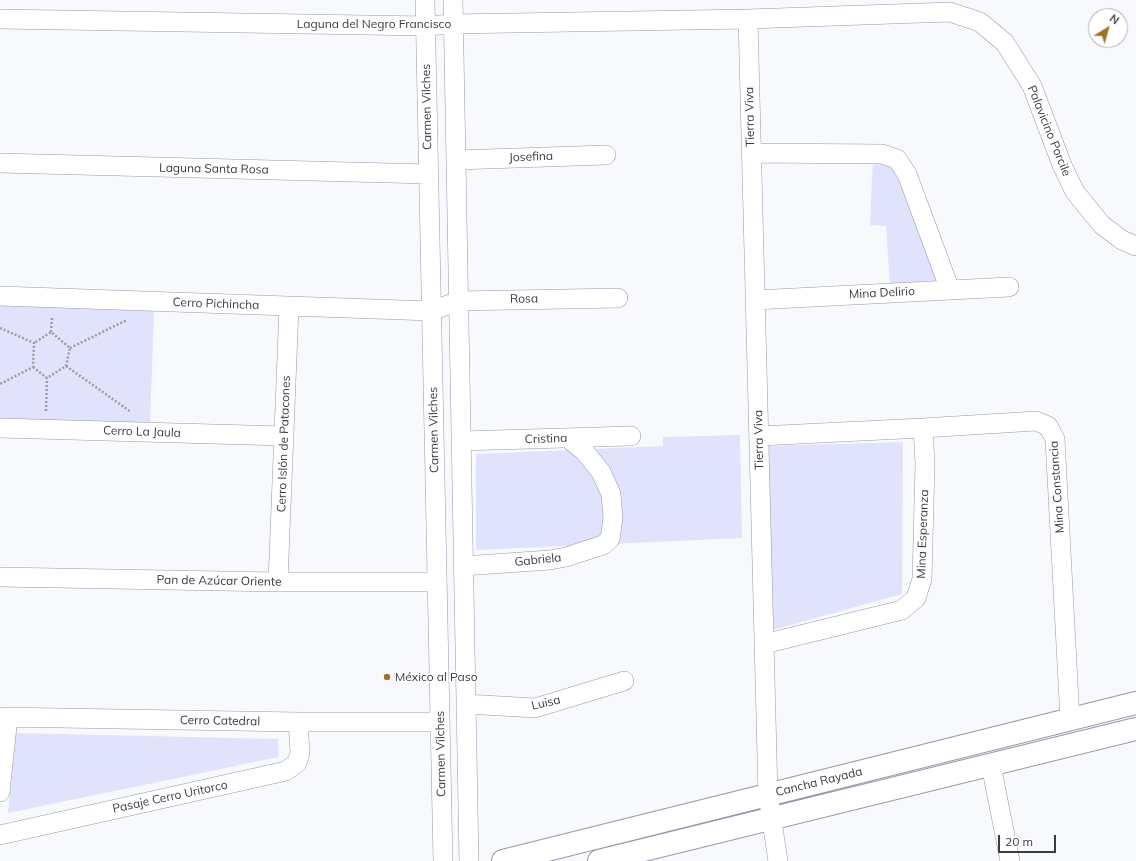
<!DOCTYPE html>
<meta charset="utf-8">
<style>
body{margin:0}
#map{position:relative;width:1136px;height:861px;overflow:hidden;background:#f8f9fd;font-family:Mulish,sans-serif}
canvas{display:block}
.north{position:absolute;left:1088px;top:8px;width:40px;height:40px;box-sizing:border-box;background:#fff;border:1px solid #b1b1b4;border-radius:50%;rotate:37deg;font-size:11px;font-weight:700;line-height:16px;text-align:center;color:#3b3b44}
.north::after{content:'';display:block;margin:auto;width:14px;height:18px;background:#9e7323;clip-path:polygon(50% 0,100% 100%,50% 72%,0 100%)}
.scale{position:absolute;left:998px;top:835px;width:58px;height:18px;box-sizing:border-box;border:2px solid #3b3b44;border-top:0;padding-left:5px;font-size:12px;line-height:14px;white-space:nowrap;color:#3b3b44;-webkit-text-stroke:3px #fff;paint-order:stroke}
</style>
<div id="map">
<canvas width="1136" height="861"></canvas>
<div class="north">N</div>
<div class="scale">20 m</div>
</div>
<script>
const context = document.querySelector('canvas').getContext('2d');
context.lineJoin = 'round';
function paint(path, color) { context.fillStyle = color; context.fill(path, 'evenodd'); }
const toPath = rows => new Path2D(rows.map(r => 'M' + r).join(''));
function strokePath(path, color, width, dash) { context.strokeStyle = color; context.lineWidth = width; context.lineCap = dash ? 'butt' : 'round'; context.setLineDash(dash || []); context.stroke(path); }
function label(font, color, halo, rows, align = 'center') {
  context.font = font + ' Mulish,sans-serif'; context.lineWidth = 3; context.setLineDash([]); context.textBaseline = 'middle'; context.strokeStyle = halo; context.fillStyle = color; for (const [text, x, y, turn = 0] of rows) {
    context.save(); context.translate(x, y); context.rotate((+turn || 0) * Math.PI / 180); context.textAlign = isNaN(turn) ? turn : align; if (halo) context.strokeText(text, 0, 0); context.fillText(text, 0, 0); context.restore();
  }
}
paint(toPath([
 [873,158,895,163,945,290,890,287,886,226,870,225],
 [0,305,154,311,150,423,0,419],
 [740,435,742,538,476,550,476,454,663,446,663,437],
 [903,442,902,594,769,631,766,446],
 [15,733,278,739,279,757,8,813]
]), '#e1e3fc');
const minor = toPath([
 [425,0,443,861],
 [453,0,469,861],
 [0,19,426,26,453,24,748,19,950,12,980,22,1005,43,1032,86,1062,165,1075,192,1102,225,1122,240,1136,246],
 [748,19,768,795,778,861],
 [751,153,882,154,897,159,907,174,950,290],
 [456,160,606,155],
 [0,163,429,174],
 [0,296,432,311,458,301,618,298],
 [755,300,1009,287],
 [0,428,284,436],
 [759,436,923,428,1036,421,1048,426,1055,439,1070,720],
 [461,441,631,436],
 [463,566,550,560,566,557,603,545,610,539,613,518,611,494,601,472,585,452,569,439],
 [0,577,278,582,437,582],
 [278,582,289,307],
 [764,644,902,610,916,598,922,579,925,463,923,428],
 [466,704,535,708,624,681],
 [0,717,298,722,440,722],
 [991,765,1010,861],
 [0,792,8,717],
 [0,835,286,771,297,763,300,753,298,722]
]);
const tertiary = toPath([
 [503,861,1136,703],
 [599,861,1136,729]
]);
strokePath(minor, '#9697ab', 20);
strokePath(tertiary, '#9697ab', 24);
strokePath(toPath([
 [0,328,34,343,33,367,0,384],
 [51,332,52,317],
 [70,348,127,320],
 [66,366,131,412],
 [33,367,47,378,66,366,70,348,51,332,34,343],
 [46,411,47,378]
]), '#9c9ca3', 2.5, [2, 2]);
strokePath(minor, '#fff', 19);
strokePath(tertiary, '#fff', 22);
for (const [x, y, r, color] of [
 [387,677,4,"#9e7323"]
]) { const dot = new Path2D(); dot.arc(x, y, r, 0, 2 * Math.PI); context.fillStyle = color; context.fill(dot); strokePath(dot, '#fff', 1.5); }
label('12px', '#3b3b44', '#fff', [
 ["Laguna del Negro Francisco",374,24],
 ["Carmen Vilches",427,107,-91],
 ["Tierra Viva",750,117,-91],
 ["Palavicino Porcile",1049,131,68],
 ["Josefina",531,157,-2],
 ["Laguna Santa Rosa",214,169,1],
 ["Mina Delirio",882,293,-3],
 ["Rosa",524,299,-1],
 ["Cerro Pichincha",216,304,2],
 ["Carmen Vilches",434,430,-91],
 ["Cerro La Jaula",142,432,2],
 ["Cristina",546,439,-2],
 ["Tierra Viva",759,440,-91],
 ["Cerro Islón de Patacones",284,444,-88],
 ["Mina Constancia",1057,487,-94],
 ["Mina Esperanza",923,534,-88],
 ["Gabriela",538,560,-6],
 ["Pan de Azúcar Oriente",219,581,1],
 ["Luisa",546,703,-13],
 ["Cerro Catedral",220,721,1],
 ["Carmen Vilches",441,754,-91],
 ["Cancha Rayada",819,782,-14],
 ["Pasaje Cerro Uritorco",170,797,-12]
]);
label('12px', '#3b3b44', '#fff', [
 ["México al Paso",395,677]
], 'left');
</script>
